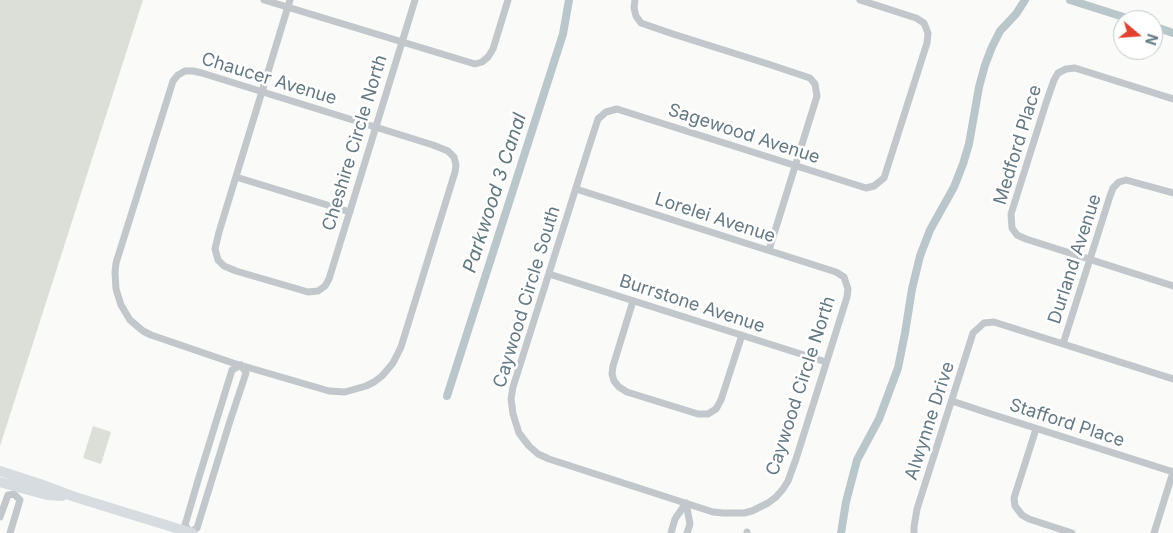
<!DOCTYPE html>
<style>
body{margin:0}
#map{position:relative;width:1173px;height:533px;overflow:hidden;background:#fafaf8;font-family:Inter,sans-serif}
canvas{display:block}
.north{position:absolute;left:1113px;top:10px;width:50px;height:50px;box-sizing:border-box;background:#fff;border:1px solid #c1c9cd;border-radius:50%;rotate:108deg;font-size:14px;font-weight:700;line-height:20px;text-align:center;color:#657983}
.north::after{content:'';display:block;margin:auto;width:18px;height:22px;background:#e3422e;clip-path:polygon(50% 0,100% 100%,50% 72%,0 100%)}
</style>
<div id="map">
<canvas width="1173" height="533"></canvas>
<div class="north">N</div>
</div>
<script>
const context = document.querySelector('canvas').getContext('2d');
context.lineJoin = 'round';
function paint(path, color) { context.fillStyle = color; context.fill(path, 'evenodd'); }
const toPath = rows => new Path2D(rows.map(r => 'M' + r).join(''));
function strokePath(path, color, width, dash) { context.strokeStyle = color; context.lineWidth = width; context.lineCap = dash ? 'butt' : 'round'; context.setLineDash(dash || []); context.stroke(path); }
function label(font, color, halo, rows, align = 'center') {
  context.font = font + ' Inter,sans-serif'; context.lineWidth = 5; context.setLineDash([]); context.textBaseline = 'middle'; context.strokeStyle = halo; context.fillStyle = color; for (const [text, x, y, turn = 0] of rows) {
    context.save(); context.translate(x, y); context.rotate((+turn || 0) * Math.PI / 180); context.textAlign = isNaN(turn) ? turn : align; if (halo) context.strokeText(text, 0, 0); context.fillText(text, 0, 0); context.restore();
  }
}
paint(toPath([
 [0,0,143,0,0,446],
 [93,426,111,432,101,464,83,458]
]), '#dbdfd7');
strokePath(toPath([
 [1070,0,1133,20],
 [1153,26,1173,33],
 [447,396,563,34,569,0],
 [841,533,846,502,857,460,879,419,898,368,905,333,912,289,920,256,930,230,954,187,963,164,969,144,979,87,985,65,992,47,1000,31,1016,14,1025,0]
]), '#b9c7ca', 8);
strokePath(toPath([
 [264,0,475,64,482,62,488,57,493,49,508,0],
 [290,0,219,232,215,249,218,260,224,266,236,271,308,292,318,291,325,286,329,279,415,0],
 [635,0,634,8,636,16,641,23,673,34,768,64,810,78,815,84,817,96,769,250],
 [185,71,193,71,202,73,433,145,448,151,454,157,456,165,455,172,401,347,393,363,382,376,374,382,366,386,345,392,329,391,233,363,151,335,143,331,130,320,121,305,116,289,115,272,116,263,173,81,178,75,185,71],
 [1173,99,1075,68,1066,69,1058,73,1054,80,1046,103,1011,214,1012,228,1017,235,1026,239,1173,286],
 [236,177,350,212],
 [576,189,836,272,844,277,848,289,847,297,796,459,788,481,783,489,776,497,768,503,752,511,744,513,723,513,713,512,549,459,538,454,529,446,519,433,513,414,511,399,513,387,587,153,598,119,606,112,617,109,866,188,874,186,884,178,927,43,928,33,924,23,916,18,860,0],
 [549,274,826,362],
 [633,301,613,366,612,374,614,381,619,387,627,392,698,414,708,414,716,409,721,400,742,335],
 [1063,344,1110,196,1113,188,1119,182,1126,180,1173,193],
 [241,365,246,373,230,421,197,528,190,532,185,525,199,477,232,370,241,365],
 [952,401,988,413,1173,472],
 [1036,429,1014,498,1015,506,1022,515,1029,519,1072,533],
 [686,503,690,524,687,533],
 [0,517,8,495,14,494],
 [10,533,20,500,14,494],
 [671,533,675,519,686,503],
 [747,533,747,532],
 [914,533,914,527,917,509,973,333,984,323,994,322,1173,379],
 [1154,533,1173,472]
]), '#c1c7ca', 7);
strokePath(toPath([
 [0,471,40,484,75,497,192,533],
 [0,482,47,495,62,496]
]), '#d6dcdf', 10);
label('18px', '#657983', '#fff', [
 ["Chaucer Avenue",269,79,17],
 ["Sagewood Avenue",744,134,18],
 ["Cheshire Circle North",355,143,-73],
 ["Medford Place",1018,145,-73],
 ["Lorelei Avenue",715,218,18],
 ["Durland Avenue",1075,259,-72],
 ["Caywood Circle South",527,297,-73],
 ["Burrstone Avenue",692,304,18],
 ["Caywood Circle North",801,386,-72],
 ["Alwynne Drive",930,421,-72],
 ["Stafford Place",1067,423,18]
]);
label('italic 19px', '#60787c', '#fff', [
 ["Parkwood 3 Canal",495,193,-72]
]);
</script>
